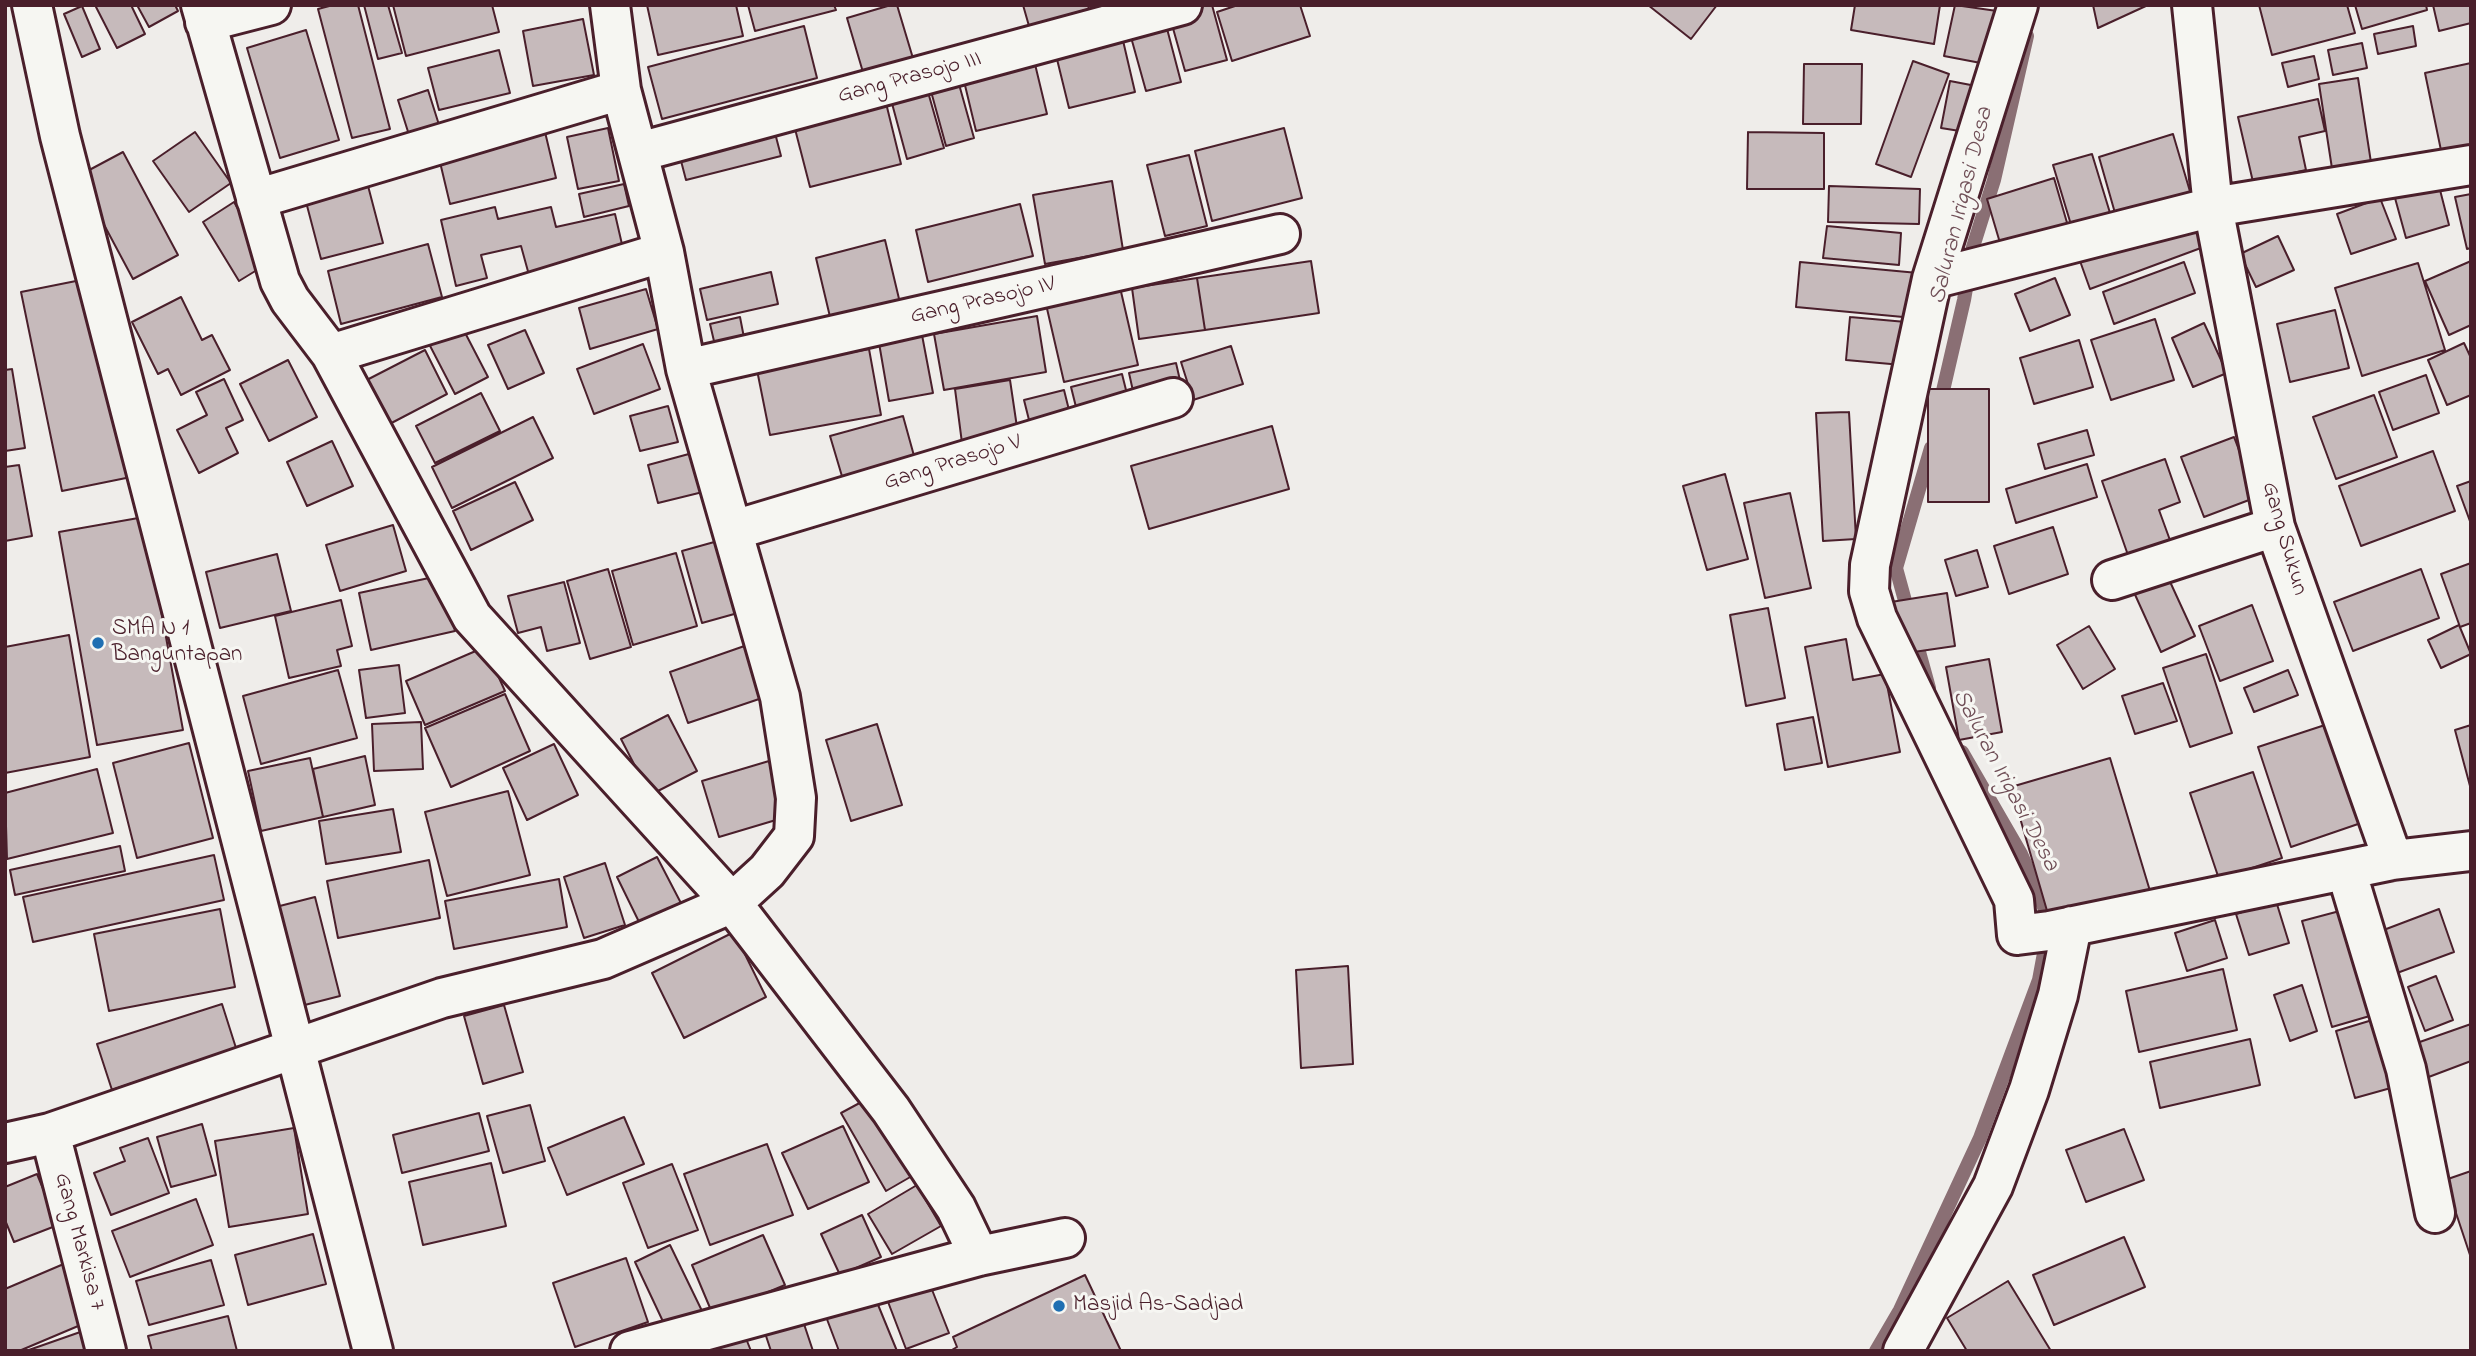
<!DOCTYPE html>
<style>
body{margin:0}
#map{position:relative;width:2476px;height:1356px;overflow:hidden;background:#efedea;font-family:"Indie Flower",sans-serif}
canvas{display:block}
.frame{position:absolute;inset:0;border:7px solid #4a1f2b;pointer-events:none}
</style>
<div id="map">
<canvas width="2476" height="1356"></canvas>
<div class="frame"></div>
</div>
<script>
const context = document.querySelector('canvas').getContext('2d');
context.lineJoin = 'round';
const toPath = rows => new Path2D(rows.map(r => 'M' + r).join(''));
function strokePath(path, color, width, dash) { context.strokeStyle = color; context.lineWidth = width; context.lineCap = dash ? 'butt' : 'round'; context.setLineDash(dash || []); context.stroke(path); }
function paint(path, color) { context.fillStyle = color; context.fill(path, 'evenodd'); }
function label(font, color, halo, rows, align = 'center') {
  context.font = font + ' "Indie Flower",sans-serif'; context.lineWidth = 6; context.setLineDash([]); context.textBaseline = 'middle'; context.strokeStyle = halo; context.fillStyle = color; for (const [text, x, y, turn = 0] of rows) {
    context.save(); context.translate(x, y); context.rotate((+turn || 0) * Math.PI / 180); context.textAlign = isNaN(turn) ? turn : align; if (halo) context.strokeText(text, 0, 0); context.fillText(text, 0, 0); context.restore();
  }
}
strokePath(toPath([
 [1939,408,1964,300,1973,247,1994,180,2027,36],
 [1929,688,1896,568,1931,448],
 [1876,1351,1900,1310,1980,1138,2039,980,2050,921,2021,854,1962,752]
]), '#8a6f74', 14);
const building = toPath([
 [95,5,131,5,145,34,117,48,95,5],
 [137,5,175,5,178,11,149,27,137,5],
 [333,5,358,5,390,129,352,138,318,9,333,5],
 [364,5,388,5,402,53,378,59,364,5],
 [393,5,492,5,499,32,406,56,393,5],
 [647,5,736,5,743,36,658,55,647,5],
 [748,5,834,5,836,10,755,31,748,5],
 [891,5,897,5,915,65,865,79,847,18,891,5],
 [1023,5,1088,5,1089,9,1029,26,1023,5],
 [1202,5,1212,5,1227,60,1185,71,1169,14,1202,5],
 [1238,5,1300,5,1310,36,1232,61,1217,12,1238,5],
 [1648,5,1717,5,1691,39,1648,5],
 [1855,5,1940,5,1934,44,1851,30,1855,5],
 [1955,5,1997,11,1986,64,1944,56,1955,5],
 [2093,5,2148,5,2098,28,2093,5],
 [2259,5,2347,5,2355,33,2272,55,2259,5],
 [2355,5,2426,5,2427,10,2362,29,2355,5],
 [2433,5,2471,5,2471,23,2439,31,2433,5],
 [82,6,100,49,82,57,64,14,82,6],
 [583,19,594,75,533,86,523,31,583,19],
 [1165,21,1181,82,1146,91,1129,30,1165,21],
 [804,26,817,78,662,119,648,67,804,26],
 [2413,26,2416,46,2378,54,2374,34,2413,26],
 [306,30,339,140,280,158,247,48,306,30],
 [1121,32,1135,92,1069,108,1054,47,1121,32],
 [2362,43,2367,68,2333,75,2328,50,2362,43],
 [499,50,510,93,439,110,428,68,499,50],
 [2314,56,2319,79,2288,87,2282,63,2314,56],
 [1034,60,1047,114,976,131,963,77,1034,60],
 [1913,61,1949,74,1911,177,1876,164,1913,61],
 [2471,63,2471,154,2443,160,2425,73,2471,63],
 [1804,64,1862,64,1861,124,1803,124,1804,64],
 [957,77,974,138,946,146,929,84,957,77],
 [2358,78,2372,169,2333,175,2319,84,2358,78],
 [1950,81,1976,86,1966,132,1941,128,1950,81],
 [926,85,944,148,907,159,890,96,926,85],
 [428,90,440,128,410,138,398,100,428,90],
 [2318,99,2325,131,2299,137,2306,170,2253,182,2238,117,2318,99],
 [886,103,901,164,810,187,794,125,886,103],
 [608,128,619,181,578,189,567,137,608,128],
 [1284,128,1302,198,1212,221,1195,151,1284,128],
 [195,132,231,183,189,212,153,161,195,132],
 [545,132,556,178,450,204,439,158,545,132],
 [1748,132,1824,133,1824,189,1747,189,1748,132],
 [775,133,781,156,686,180,680,157,775,133],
 [2173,134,2194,205,2119,227,2099,157,2173,134],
 [123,152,178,255,133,279,78,176,123,152],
 [2092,154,2114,226,2075,238,2053,165,2092,154],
 [1189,155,1207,226,1165,236,1147,165,1189,155],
 [2054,178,2070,233,2003,253,1987,199,2054,178],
 [1112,181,1123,250,1045,264,1033,195,1112,181],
 [367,182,383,243,321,259,305,198,367,182],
 [624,184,629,206,584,217,579,194,624,184],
 [1829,186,1920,189,1919,224,1828,222,1829,186],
 [2439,186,2449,225,2406,238,2395,198,2439,186],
 [2471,194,2471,248,2467,249,2455,197,2471,194],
 [2380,198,2396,239,2351,254,2337,214,2380,198],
 [234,202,270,262,239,281,203,222,234,202],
 [1020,204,1033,256,928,282,916,230,1020,204],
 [495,207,498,219,551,207,556,227,615,214,624,253,529,275,521,246,481,255,487,278,456,286,441,220,495,207],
 [2199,217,2209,245,2090,289,2080,261,2199,217],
 [1827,226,1901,233,1899,265,1823,258,1827,226],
 [2278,236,2294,270,2256,287,2240,254,2278,236],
 [885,240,900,303,831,321,816,258,885,240],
 [428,244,442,297,341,324,328,271,428,244],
 [1311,261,1319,313,1205,330,1197,278,1311,261],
 [2471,261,2471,325,2449,335,2425,281,2471,261],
 [1800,262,1918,273,1914,318,1796,307,1800,262],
 [2184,262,2195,293,2114,324,2103,292,2184,262],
 [2418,263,2445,350,2362,376,2335,288,2418,263],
 [771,272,778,304,707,320,700,289,771,272],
 [91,278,131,477,62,491,21,292,91,278],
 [1197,278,1205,330,1139,339,1132,288,1197,278],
 [2055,278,2070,315,2030,331,2015,294,2055,278],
 [1119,283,1138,365,1064,382,1045,300,1119,283],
 [646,289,658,329,590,349,579,308,646,289],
 [181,297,202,340,212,335,230,370,181,395,168,369,158,374,132,322,181,297],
 [2335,310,2349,368,2290,382,2277,324,2335,310],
 [1037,316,1046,372,944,390,934,334,1037,316],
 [740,317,746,348,717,354,710,324,740,317],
 [1850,317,1906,322,1902,365,1846,360,1850,317],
 [2155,319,2174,380,2111,400,2091,340,2155,319],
 [460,323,488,377,455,394,427,340,460,323],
 [2204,323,2227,373,2193,387,2172,338,2204,323],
 [525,330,544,373,508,389,488,345,525,330],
 [922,335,933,393,889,401,879,343,922,335],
 [2079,340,2093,387,2034,404,2020,358,2079,340],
 [2464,343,2471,358,2471,395,2447,405,2428,360,2464,343],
 [643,344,660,389,594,414,577,369,643,344],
 [1231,346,1243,384,1193,400,1181,362,1231,346],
 [869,349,881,415,770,435,757,370,869,349],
 [425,350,447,394,380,429,357,385,425,350],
 [288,360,317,417,269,441,240,384,288,360],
 [1176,363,1182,389,1135,400,1129,373,1176,363],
 [12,369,25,448,5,451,5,370,12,369],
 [1122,374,1130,406,1079,419,1071,387,1122,374],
 [2426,375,2439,413,2393,430,2379,392,2426,375],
 [224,379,243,420,226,428,238,453,199,473,177,430,207,415,196,392,224,379],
 [1010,380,1018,434,962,443,955,389,1010,380],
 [1928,389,1989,389,1989,502,1928,502,1928,389],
 [1064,390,1072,422,1032,432,1024,400,1064,390],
 [481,393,500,431,435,463,416,426,481,393],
 [2374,395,2397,457,2336,479,2313,417,2374,395],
 [668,406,678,442,640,451,630,416,668,406],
 [1849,412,1856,539,1823,541,1816,413,1849,412],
 [903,416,916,463,844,483,830,436,903,416],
 [533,417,553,458,452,508,432,467,533,417],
 [1272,426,1289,489,1149,529,1131,466,1272,426],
 [2087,430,2094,455,2045,469,2038,444,2087,430],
 [2234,437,2257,497,2204,517,2181,457,2234,437],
 [332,441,353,486,307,506,287,462,332,441],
 [700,451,711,490,658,503,648,465,700,451],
 [2433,451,2455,511,2361,546,2339,486,2433,451],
 [2165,459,2180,502,2159,510,2171,543,2129,558,2102,481,2165,459],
 [2087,464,2097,497,2016,523,2006,489,2087,464],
 [19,465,32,536,5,541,5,467,19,465],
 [1725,474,1748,559,1707,570,1683,486,1725,474],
 [2471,481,2471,524,2457,486,2471,481],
 [515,482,533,520,471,550,453,511,515,482],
 [1790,493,1811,588,1765,598,1744,503,1790,493],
 [144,517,183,730,97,745,59,532,144,517],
 [393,525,406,571,340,591,326,545,393,525],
 [2053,527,2068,574,2009,594,1994,546,2053,527],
 [725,539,745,611,702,623,682,551,725,539],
 [1977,550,1988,587,1956,596,1945,560,1977,550],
 [676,553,697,626,633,645,612,571,676,553],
 [277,554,291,611,220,628,206,572,277,554],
 [2471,563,2471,623,2460,627,2441,574,2471,563],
 [608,569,631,647,590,659,567,581,608,569],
 [2421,569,2439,618,2353,651,2334,602,2421,569],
 [2166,573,2195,636,2161,652,2132,588,2166,573],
 [443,575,455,631,371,650,359,593,443,575],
 [564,582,580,643,547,651,541,627,518,633,508,596,564,582],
 [1947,593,1955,646,1900,654,1891,602,1947,593],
 [341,600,352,646,337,650,341,666,289,678,275,616,341,600],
 [2252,605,2273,661,2220,681,2199,626,2252,605],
 [1768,608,1785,698,1746,706,1730,615,1768,608],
 [2459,625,2471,654,2441,668,2428,640,2459,625],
 [2089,626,2115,669,2083,689,2057,645,2089,626],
 [69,635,90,757,5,773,5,647,69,635],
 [1846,639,1853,680,1885,674,1900,752,1828,767,1805,647,1846,639],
 [753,643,771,695,688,723,670,672,753,643],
 [485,647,505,691,425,725,406,681,485,647],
 [2206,654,2232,733,2190,747,2163,668,2206,654],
 [1989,659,2002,732,1959,740,1946,667,1989,659],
 [399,665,405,713,366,718,359,670,399,665],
 [338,670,357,738,261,764,243,696,338,670],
 [2288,670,2298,695,2254,712,2244,688,2288,670],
 [2163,683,2177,721,2135,734,2122,696,2163,683],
 [505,694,530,751,451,787,425,728,505,694],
 [668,715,697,771,650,795,621,739,668,715],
 [1813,717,1822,763,1785,770,1777,724,1813,717],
 [421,722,423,769,374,771,372,724,421,722],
 [877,724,902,805,851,821,826,740,877,724],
 [2328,724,2361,823,2291,847,2258,747,2328,724],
 [2471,725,2471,786,2470,786,2455,730,2471,725],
 [189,743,213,838,137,858,113,763,189,743],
 [554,744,578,795,527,820,503,768,554,744],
 [365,756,375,805,323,817,313,769,365,756],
 [310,758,323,817,261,831,248,771,310,758],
 [2110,758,2150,891,2050,921,2011,787,2110,758],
 [769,761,786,817,719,837,702,781,769,761],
 [97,769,113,833,7,859,5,793,97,769],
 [2253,772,2282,858,2219,879,2190,793,2253,772],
 [508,791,530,875,447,896,425,812,508,791],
 [393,809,401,852,326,864,319,821,393,809],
 [120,846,125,871,15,895,10,870,120,846],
 [214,855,224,900,33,942,23,897,214,855],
 [657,857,683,907,642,928,617,877,657,857],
 [429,860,440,918,338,938,327,881,429,860],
 [605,863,625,925,584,938,564,877,605,863],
 [559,879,567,927,454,949,445,901,559,879],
 [315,897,340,996,289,1009,264,910,315,897],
 [2276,901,2289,943,2249,955,2236,914,2276,901],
 [2351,908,2380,1013,2332,1027,2302,921,2351,908],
 [220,909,235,987,109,1011,94,934,220,909],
 [2439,909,2454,952,2397,973,2381,931,2439,909],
 [2215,920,2227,958,2187,971,2175,933,2215,920],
 [734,932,766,997,684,1038,652,973,734,932],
 [1348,966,1353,1064,1301,1068,1296,970,1348,966],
 [2223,969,2237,1030,2139,1052,2126,991,2223,969],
 [2436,976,2453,1020,2425,1031,2408,987,2436,976],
 [2302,985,2317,1031,2290,1041,2274,995,2302,985],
 [222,1004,236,1048,112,1090,97,1044,222,1004],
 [504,1005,523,1072,483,1084,464,1016,504,1005],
 [2379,1018,2398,1086,2355,1098,2336,1031,2379,1018],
 [2471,1024,2471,1061,2426,1078,2414,1044,2471,1024],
 [2250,1039,2260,1085,2160,1108,2150,1062,2250,1039],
 [867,1099,912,1176,886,1191,841,1113,867,1099],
 [530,1105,545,1161,503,1173,487,1116,530,1105],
 [479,1113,489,1151,402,1173,393,1135,479,1113],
 [624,1117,644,1164,567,1195,548,1148,624,1117],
 [202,1124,216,1175,171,1187,157,1137,202,1124],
 [843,1126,869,1182,808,1209,782,1153,843,1126],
 [294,1128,308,1214,229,1227,215,1141,294,1128],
 [2124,1129,2144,1180,2086,1202,2066,1150,2124,1129],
 [148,1138,169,1193,111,1215,94,1173,125,1161,120,1148,148,1138],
 [767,1144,793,1215,710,1245,684,1174,767,1144],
 [491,1163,506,1226,423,1245,409,1182,491,1163],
 [672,1164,698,1230,648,1248,623,1183,672,1164],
 [2471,1171,2471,1258,2445,1180,2471,1171],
 [37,1174,58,1225,14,1242,5,1220,5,1187,37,1174],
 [917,1185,941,1226,892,1254,868,1214,917,1185],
 [196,1199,213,1245,130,1277,112,1231,196,1199],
 [862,1215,881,1257,840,1275,821,1234,862,1215],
 [313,1234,326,1284,248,1305,235,1255,313,1234],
 [763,1235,785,1285,713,1315,692,1265,763,1235],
 [2124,1237,2145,1287,2054,1325,2033,1275,2124,1237],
 [670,1245,703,1313,667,1330,635,1262,670,1245],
 [626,1258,648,1322,575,1347,553,1283,626,1258],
 [211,1260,224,1305,149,1325,136,1281,211,1260],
 [66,1263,90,1321,19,1351,5,1351,5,1289,66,1263],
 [1085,1275,1121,1351,950,1351,957,1347,953,1337,1085,1275],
 [927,1277,949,1333,906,1349,885,1294,927,1277],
 [2008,1281,2051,1351,1967,1351,1947,1318,2008,1281],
 [874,1295,897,1351,839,1351,825,1314,874,1295],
 [799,1309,813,1351,771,1351,761,1321,799,1309],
 [228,1316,237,1351,152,1351,148,1336,228,1316],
 [86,1330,93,1351,26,1351,86,1330],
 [745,1336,751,1351,706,1351,745,1336]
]);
paint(building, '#c6babb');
strokePath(building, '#4a1f2b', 2);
const street = toPath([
 [32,5,60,136,373,1351],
 [201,5,280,281,290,300,331,354,664,252],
 [2018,5,1932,279,1870,565,1869,591,1877,618,2014,900,2017,935,2049,931,2393,860,2471,851],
 [2192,5,2213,207,2275,527,2393,860],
 [205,22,271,5],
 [639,152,1182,5],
 [256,199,621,90],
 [1932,279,2213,207,2471,165],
 [331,354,472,617,732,903,891,1110,956,1208,979,1256],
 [686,369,1280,234],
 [734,530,1173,398],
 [2112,580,2275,527],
 [2346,870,2406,1069,2435,1213],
 [50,1133,106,1351],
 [5,1143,50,1133,442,998,603,959,732,903,767,871,794,836,796,798,780,697,686,369,664,252,621,90,610,5],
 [630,1351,979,1256,1065,1238],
 [1903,1351,1993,1186,2029,1090,2058,995,2072,926]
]);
strokePath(street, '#4a1f2b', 44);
strokePath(street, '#f6f6f2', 38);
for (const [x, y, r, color] of [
 [98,643,7,"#1f6fb2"],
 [1059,1306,7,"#1f6fb2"]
]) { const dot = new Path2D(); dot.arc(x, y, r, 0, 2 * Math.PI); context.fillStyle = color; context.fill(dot); strokePath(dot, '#f6f6f2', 2.5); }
label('23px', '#4a1f2b', '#f6f6f2', [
 ["Gang Prasojo III",910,79,-15],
 ["Gang Prasojo IV",983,302,-13],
 ["Gang Prasojo V",953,464,-17],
 ["Gang Sukun",2283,539,74],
 ["Gang Markisa 7",78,1242,75]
]);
label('23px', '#4a1f2b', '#f6f6f2', [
 ["SMA N 1",112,630],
 ["Banguntapan",112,656],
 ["Masjid As-Sadjad",1073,1306]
], 'left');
label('italic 24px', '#6f4e56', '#f6f6f2', [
 ["Saluran Irigasi Desa",1963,206,-76],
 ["Saluran Irigasi Desa",2004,781,62]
]);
</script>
